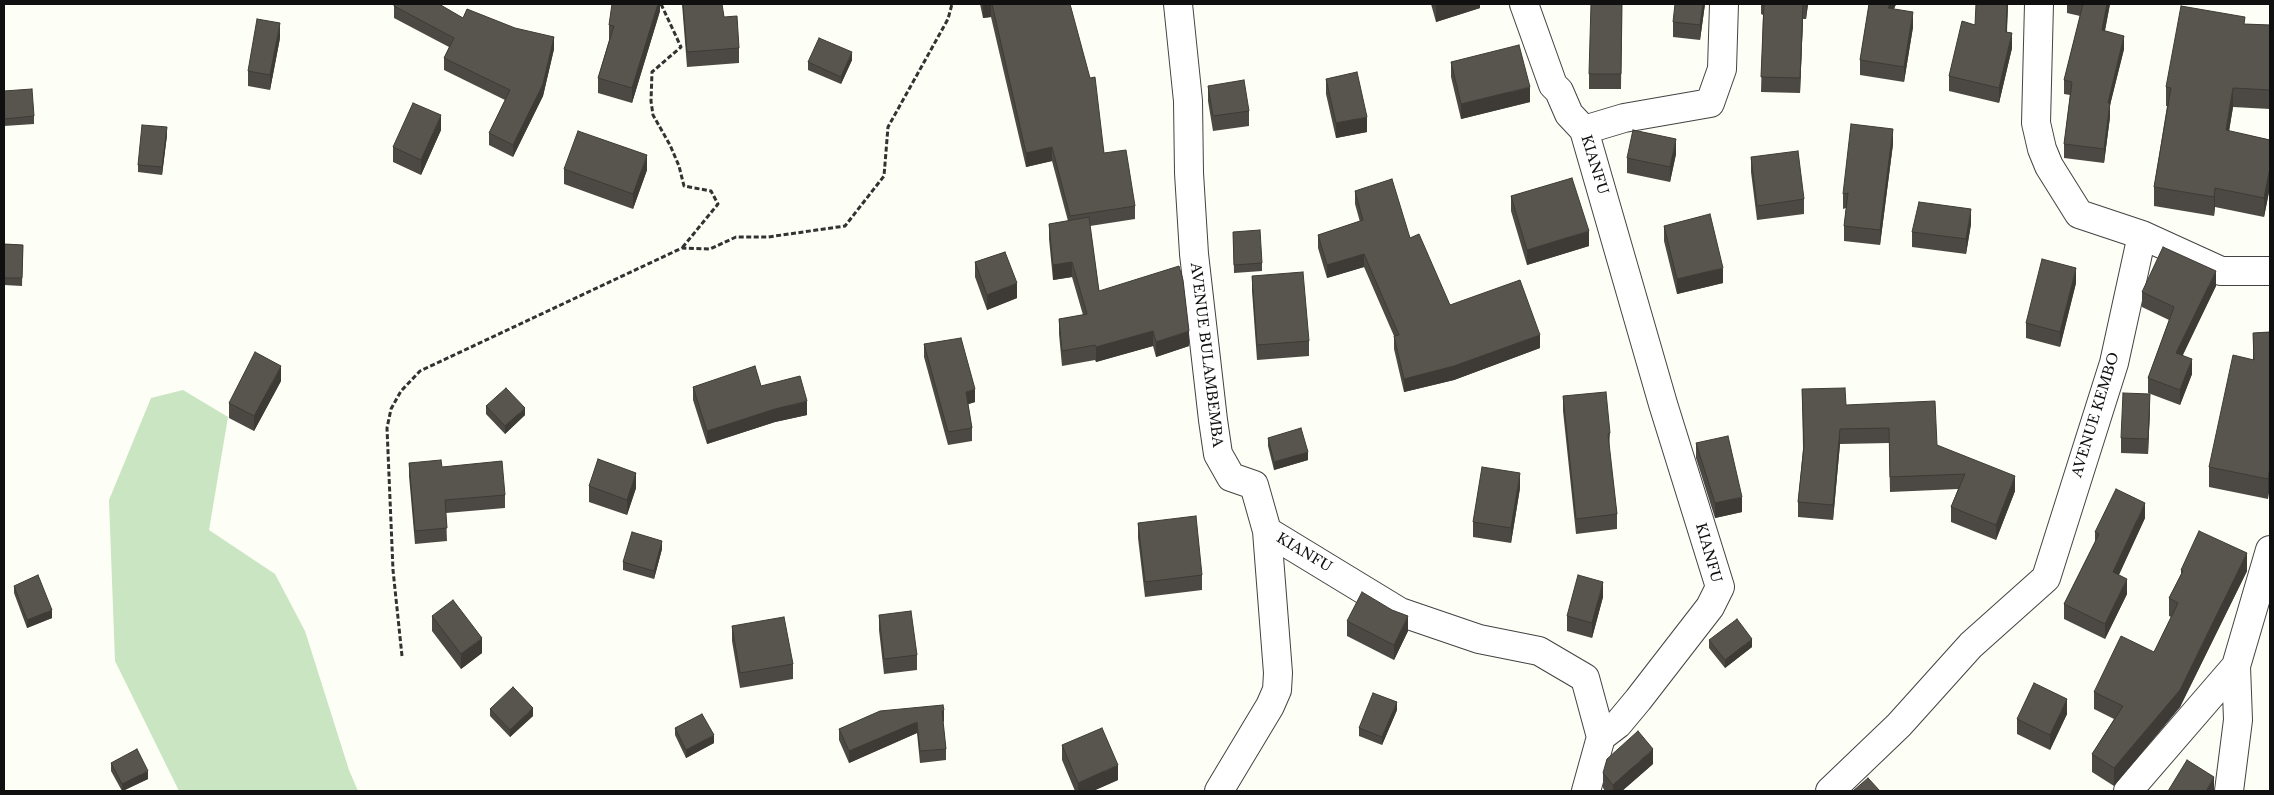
<!DOCTYPE html>
<style>
body{margin:0}
#map{position:relative;width:2274px;height:795px;overflow:hidden;background:#fdfef5;font-family:"Libre Baskerville",serif}
canvas{display:block}
.frame{position:absolute;inset:0;border:5px solid #101010;pointer-events:none}
</style>
<div id="map">
<canvas width="2274" height="795"></canvas>
<div class="frame"></div>
</div>
<script>
const context = document.querySelector('canvas').getContext('2d');
context.lineJoin = 'round';
function paint(path, color) { context.fillStyle = color; context.fill(path, 'evenodd'); }
const toPath = rows => new Path2D(rows.map(r => 'M' + r).join(''));
function strokePath(path, color, width, dash) { context.strokeStyle = color; context.lineWidth = width; context.lineCap = dash ? 'butt' : 'round'; context.setLineDash(dash || []); context.stroke(path); }
function label(font, color, halo, rows, align = 'center') {
  context.font = font + ' "Libre Baskerville",serif'; context.lineWidth = 5; context.setLineDash([]); context.textBaseline = 'middle'; context.strokeStyle = halo; context.fillStyle = color; for (const [text, x, y, turn = 0] of rows) {
    context.save(); context.translate(x, y); context.rotate((+turn || 0) * Math.PI / 180); context.textAlign = isNaN(turn) ? turn : align; if (halo) context.strokeText(text, 0, 0); context.fillText(text, 0, 0); context.restore();
  }
}
paint(toPath([
 [183,390,228,417,209,530,275,574,305,631,349,770,358,791,179,791,115,661,109,500,151,398]
]), '#cae5c1');
const street = toPath([
 [1178,4,1188,101,1189,173,1194,254,1213,420,1218,454,1231,477,1254,485,1267,531,1278,673,1277,690,1270,706,1219,791],
 [1524,4,1553,85,1559,91,1569,114,1584,130,1663,404,1720,587,1710,607,1638,700,1618,724,1601,737],
 [1584,130,1624,118,1710,103,1722,69,1724,4],
 [2142,235,2221,271,2270,271],
 [1267,531,1400,612,1479,639,1539,651,1585,678,1601,737],
 [1586,791,1601,737],
 [1830,791,1899,725,1971,645,2046,578,2114,363,2142,235,2079,214,2049,166,2042,149,2036,123,2039,4],
 [2128,791,2236,666,2270,550],
 [2229,791,2238,720,2236,666]
]);
strokePath(street, '#434343', 30);
strokePath(toPath([
 [661,4,681,47,652,72,651,101,653,115,670,145,679,166,684,186,711,191,718,204,682,248],
 [402,656,393,570,387,428,391,409,401,391,420,371,682,248,710,249,736,237,768,237,845,226,884,176,888,127,948,19,952,4]
]), '#323232', 3, [5, 2.5]);
strokePath(street, '#fff', 28);
paint(toPath([
 [394,4,463,18,554,49,543,96,513,157,489,145,489,133,505,100,444,70,444,58,449,47,394,18],
 [660,4,660,11,632,103,598,93,598,78,609,40,609,25],
 [682,4,722,4,724,17,739,48,739,63,687,67],
 [980,4,1070,4,1104,153,1135,206,1135,219,1090,226,1099,291,1189,346,1156,357,1153,346,1096,362,1095,360,1062,366,1059,334,1059,319,1083,315,1072,277,1053,280,1049,239,1049,224,1068,221,1052,161,1026,167,991,17,983,18],
 [1431,4,1480,4,1480,8,1436,22],
 [1622,4,1621,89,1589,89,1589,74],
 [1705,4,1700,40,1673,37,1673,22],
 [1761,4,1808,4,1806,19,1803,19,1800,93,1761,92,1763,15,1761,14],
 [1869,4,1896,4,1894,9,1913,27,1904,82,1860,75,1860,60],
 [2008,4,2007,32,2012,48,1999,103,1949,91,1949,76,1975,25],
 [2067,4,2110,4,2105,31,2124,49,2110,105,2110,117,2104,163,2064,158,2064,144,2070,95,2064,94,2064,80,2080,16,2067,13],
 [2245,24,2270,25,2270,109,2233,107,2229,131,2270,140,2270,187,2264,217,2215,207,2214,216,2154,206,2154,187,2167,106,2166,106,2166,87],
 [280,38,270,90,248,86,248,71],
 [852,60,841,84,808,70,808,62],
 [1451,62,1530,102,1461,119,1451,77],
 [1326,79,1367,132,1336,138,1326,94],
 [1208,86,1249,111,1249,126,1213,131,1208,101],
 [4,91,34,116,34,124,4,126],
 [441,130,421,175,393,162,393,147],
 [167,135,162,175,138,172,138,165],
 [1893,144,1880,245,1844,241,1844,226,1846,208,1843,209,1843,194],
 [1676,154,1670,182,1627,173,1627,158],
 [1751,157,1804,199,1804,214,1757,220,1751,172],
 [564,169,647,170,633,209,564,184],
 [1355,191,1410,238,1450,305,1540,348,1454,380,1404,392,1394,349,1394,336,1364,267,1327,278,1318,248,1318,235,1360,222,1355,204],
 [1511,196,1589,246,1527,265,1511,211],
 [1971,224,1966,254,1912,247,1912,232],
 [1664,226,1723,283,1677,294,1664,241],
 [1233,232,1262,263,1262,271,1234,273],
 [4,244,23,245,22,286,4,285],
 [975,262,1017,298,987,310,975,277],
 [1252,276,1309,341,1309,356,1257,360,1252,291],
 [2076,283,2060,347,2026,338,2026,323],
 [2216,286,2183,355,2192,374,2180,405,2148,393,2148,378,2169,320,2142,307,2142,292],
 [2270,332,2268,499,2209,487,2209,467,2253,360,2253,333],
 [924,344,975,402,968,404,972,428,972,441,948,445,924,357],
 [281,381,254,431,229,418,229,403],
 [761,386,807,415,775,422,707,444,693,400,693,387],
 [1802,389,1846,405,1937,445,2015,491,1996,540,1951,522,1951,507,1958,489,1890,492,1889,443,1840,444,1833,520,1798,517,1798,502,1803,449],
 [1563,396,1610,433,1609,448,1617,514,1617,529,1576,534,1563,411],
 [486,406,525,415,505,434,486,414],
 [2150,409,2148,454,2121,453,2121,438],
 [1268,438,1308,460,1274,470,1268,446],
 [1696,443,1742,512,1715,518,1696,458],
 [409,463,442,467,505,495,505,508,446,513,447,541,415,544,409,476],
 [589,486,636,488,627,515,589,502],
 [1520,488,1511,543,1473,537,1473,522],
 [2145,518,2119,575,2127,594,2105,639,2064,619,2064,604,2095,542,2095,532],
 [1138,523,1202,575,1202,590,1145,597,1138,538],
 [662,549,654,579,623,570,623,562],
 [2181,570,2247,571,2180,707,2114,786,2092,772,2092,754,2114,719,2094,709,2094,692,2154,652,2171,617,2169,616,2169,598,2181,574],
 [14,586,52,618,27,628,14,593],
 [1603,597,1592,638,1567,631,1567,616],
 [879,615,917,655,917,670,884,674,879,630],
 [432,616,482,653,461,669,432,631],
 [1347,621,1408,631,1394,660,1347,636],
 [732,626,793,664,793,679,740,688,732,641],
 [1709,640,1752,647,1725,668,1709,648],
 [490,709,533,716,510,737,490,716],
 [1397,710,1382,745,1359,736,1359,728],
 [2067,714,2050,750,2017,734,2017,719],
 [944,721,943,722,946,749,946,760,920,763,917,733,849,763,839,740,839,729],
 [675,728,714,743,686,758,675,735],
 [1062,745,1118,780,1093,791,1075,791,1062,760],
 [111,763,148,779,123,791,122,791,111,771],
 [1653,764,1622,791,1605,791,1603,788,1603,773]
]), '#4c4843');
paint(toPath([
 [658,4,660,4,660,11,632,103,632,88],
 [983,4,991,4,991,17,983,18],
 [1445,4,1480,4,1480,8,1436,22,1436,6],
 [1703,4,1705,4,1700,40,1700,25],
 [1803,4,1803,19,1800,93,1800,78],
 [1806,4,1808,4,1806,19],
 [1890,4,1896,4,1888,23,1888,8],
 [2007,4,2008,4,2006,47,2006,32],
 [2107,4,2110,4,2102,44,2102,30],
 [1913,12,1913,27,1904,82,1904,67],
 [280,23,280,38,270,90,270,75],
 [2012,33,2012,48,1999,103,1999,88],
 [2124,36,2124,49,2110,105,2110,117,2104,163,2104,149,2108,103],
 [554,37,554,49,543,96,513,157,513,145],
 [852,52,852,60,841,84,841,77],
 [1530,87,1530,102,1461,119,1461,104],
 [2233,88,2233,107,2226,149,2226,130],
 [441,115,441,130,421,175,421,160],
 [1367,117,1367,132,1336,138,1336,123],
 [167,127,167,135,162,175,162,167],
 [1893,129,1893,144,1880,245,1880,230],
 [1676,139,1676,154,1670,182,1670,167],
 [1052,147,1052,161,1026,167,1026,153],
 [647,155,647,170,633,209,633,194],
 [2270,168,2270,187,2264,217,2264,198],
 [2215,188,2215,207,2214,216,2214,197],
 [1971,209,1971,224,1966,254,1966,239],
 [1589,231,1589,246,1527,265,1527,250],
 [1364,254,1364,267,1327,278,1327,265],
 [1072,262,1072,277,1053,280,1053,265],
 [1723,268,1723,283,1677,294,1677,279],
 [2076,268,2076,283,2060,347,2060,332],
 [2216,271,2216,286,2176,368,2176,353],
 [1017,283,1017,298,987,310,987,295],
 [1153,331,1153,346,1096,362,1096,347],
 [1189,331,1189,346,1156,357,1156,342],
 [1540,335,1540,348,1454,380,1404,392,1404,379],
 [2192,359,2192,374,2180,405,2180,390],
 [281,366,281,381,254,431,254,416],
 [975,389,975,402,966,405,966,392],
 [2150,394,2150,409,2148,454,2148,439],
 [807,401,807,415,775,422,707,444,707,431,775,409],
 [525,408,525,415,505,434,505,426],
 [1840,429,1840,444,1833,520,1833,505],
 [1308,452,1308,460,1274,470,1274,462],
 [2270,467,2270,487,2268,499,2268,479],
 [636,473,636,488,627,515,627,500],
 [1520,473,1520,488,1511,543,1511,528],
 [2015,476,2015,491,1996,540,1996,525],
 [1742,497,1742,512,1715,518,1715,503],
 [2145,503,2145,518,2113,587,2113,572],
 [662,541,662,549,654,579,654,571],
 [2247,553,2247,571,2180,707,2114,786,2114,768],
 [2127,579,2127,594,2105,639,2105,624],
 [1603,582,1603,597,1592,638,1592,623],
 [52,610,52,618,27,628,27,620],
 [1408,616,1408,631,1394,660,1394,645],
 [482,638,482,653,461,669,461,654],
 [1752,639,1752,647,1725,668,1725,660],
 [2067,699,2067,714,2050,750,2050,735],
 [1397,702,1397,710,1382,745,1382,737],
 [533,708,533,716,510,737,510,730],
 [944,710,944,721,942,723,942,711],
 [917,722,917,733,849,763,849,751],
 [714,735,714,743,686,758,686,750],
 [1653,749,1653,764,1622,791,1613,791,1613,785],
 [1118,765,1118,780,1093,791,1078,791,1078,783],
 [148,771,148,779,122,791,122,784],
 [2214,777,2214,791,2206,791]
]), '#3e3b37');
const building = toPath([
 [394,4,439,4,463,18,467,9,515,28,554,37,543,84,513,145,489,133,510,90,444,58,454,38,394,6,394,4],
 [612,4,658,4,632,88,598,78,614,26,609,25,612,4],
 [683,4,722,4,724,17,737,16,739,48,687,52,683,4],
 [992,4,1070,4,1090,78,1095,77,1104,153,1126,150,1135,206,1070,216,1052,147,1026,153,992,4],
 [1435,4,1445,4,1436,6,1435,4],
 [1591,4,1622,4,1621,74,1589,74,1591,4],
 [1675,4,1703,4,1700,25,1673,22,1675,4],
 [1764,4,1806,4,1803,4,1800,78,1761,77,1764,4],
 [1869,4,1890,4,1888,8,1913,12,1904,67,1860,60,1869,4],
 [1976,4,2007,4,2006,32,2012,33,1999,88,1949,76,1962,21,1975,25,1976,4],
 [2083,4,2107,4,2102,30,2124,36,2108,103,2110,103,2104,149,2064,144,2072,82,2064,80,2083,4],
 [2181,6,2245,17,2244,24,2270,25,2270,90,2233,88,2226,130,2270,140,2270,168,2264,198,2215,188,2214,197,2154,187,2171,88,2166,87,2181,6],
 [257,19,280,23,270,75,248,71,257,19],
 [819,38,852,52,841,77,808,62,819,38],
 [1519,45,1530,87,1461,104,1451,62,1519,45],
 [1357,72,1367,117,1336,123,1326,79,1357,72],
 [1244,80,1249,111,1213,116,1208,86,1244,80],
 [32,89,34,116,4,119,4,91,32,89],
 [413,103,441,115,421,160,393,147,413,103],
 [1851,124,1893,129,1880,230,1844,226,1848,193,1843,194,1851,124],
 [142,125,167,127,162,167,138,165,142,125],
 [1633,130,1676,139,1670,167,1627,158,1633,130],
 [578,131,647,155,633,194,564,169,578,131],
 [1798,151,1804,199,1757,206,1751,157,1798,151],
 [1572,178,1589,231,1527,250,1511,196,1572,178],
 [1392,179,1410,238,1419,234,1450,305,1520,280,1540,335,1454,366,1404,379,1394,336,1399,335,1364,254,1327,265,1318,235,1363,220,1355,191,1392,179],
 [1919,202,1971,209,1966,239,1912,232,1919,202],
 [1710,214,1723,268,1677,279,1664,226,1710,214],
 [1089,217,1099,291,1179,266,1183,280,1189,331,1156,342,1153,331,1096,347,1095,345,1062,351,1059,319,1087,314,1072,262,1053,265,1049,224,1089,217],
 [1260,230,1262,263,1234,265,1233,232,1260,230],
 [4,244,23,245,22,278,4,278,4,244],
 [2163,247,2216,271,2176,353,2192,359,2180,390,2148,378,2174,307,2142,292,2163,247],
 [1005,252,1017,283,987,295,975,262,1005,252],
 [2042,259,2076,268,2060,332,2026,323,2042,259],
 [1303,272,1309,341,1257,345,1252,276,1303,272],
 [2270,332,2270,467,2268,479,2209,467,2233,355,2254,360,2253,333,2270,332],
 [961,338,975,389,966,392,972,428,948,432,924,344,961,338],
 [255,352,281,366,254,416,229,403,255,352],
 [755,366,761,386,800,376,807,401,775,409,707,431,693,387,755,366],
 [506,388,525,408,505,426,486,406,506,388],
 [1845,388,1846,405,1935,401,1937,445,2015,476,1996,525,1951,507,1965,474,1890,477,1889,428,1840,429,1833,505,1798,502,1804,446,1802,389,1845,388],
 [1606,392,1610,433,1608,434,1617,514,1576,519,1563,396,1606,392],
 [2123,393,2150,394,2148,439,2121,438,2123,393],
 [1301,428,1308,452,1274,462,1268,438,1301,428],
 [1728,436,1742,497,1715,503,1696,443,1728,436],
 [598,459,636,473,627,500,589,486,598,459],
 [441,460,442,467,502,461,505,495,445,500,447,528,415,531,409,463,441,460],
 [1482,467,1520,473,1511,528,1473,522,1482,467],
 [2116,489,2145,503,2113,572,2127,579,2105,624,2064,604,2099,534,2095,532,2116,489],
 [1196,516,1202,575,1145,582,1138,523,1196,516],
 [2199,531,2247,553,2180,690,2114,768,2092,754,2123,706,2094,692,2121,636,2154,652,2178,603,2169,598,2183,571,2181,570,2199,531],
 [632,532,662,541,654,571,623,562,632,532],
 [38,575,52,610,27,620,14,586,38,575],
 [1578,575,1603,582,1592,623,1567,616,1578,575],
 [1362,592,1392,610,1408,616,1394,645,1347,621,1362,592],
 [453,600,482,638,461,654,432,616,453,600],
 [911,611,917,655,884,659,879,615,911,611],
 [784,617,793,664,740,673,732,626,784,617],
 [1737,619,1752,639,1725,660,1709,640,1737,619],
 [2034,683,2067,699,2050,735,2017,719,2034,683],
 [513,687,533,708,510,730,490,709,513,687],
 [1373,693,1397,702,1382,737,1359,728,1373,693],
 [943,705,944,710,942,711,946,749,920,751,917,722,849,751,839,729,880,711,943,705],
 [702,714,714,735,686,750,675,728,702,714],
 [1102,728,1118,765,1078,783,1062,745,1102,728],
 [1638,731,1653,749,1613,785,1603,773,1607,759,1638,731],
 [137,749,148,771,122,784,111,763,137,749],
 [2187,760,2214,777,2206,791,2168,791,2187,760],
 [1868,778,1880,791,1853,791,1868,778]
]);
paint(building, '#58544e');
strokePath(building, '#3e3b37', 1);
label('14px', '#101010', '#fff', [
 ["KIANFU",1594,165,73],
 ["AVENUE BULAMBEMBA",1206,355,83],
 ["AVENUE KEMBO",2096,415,-73],
 ["KIANFU",1304,553,31],
 ["KIANFU",1708,553,74]
]);
</script>
